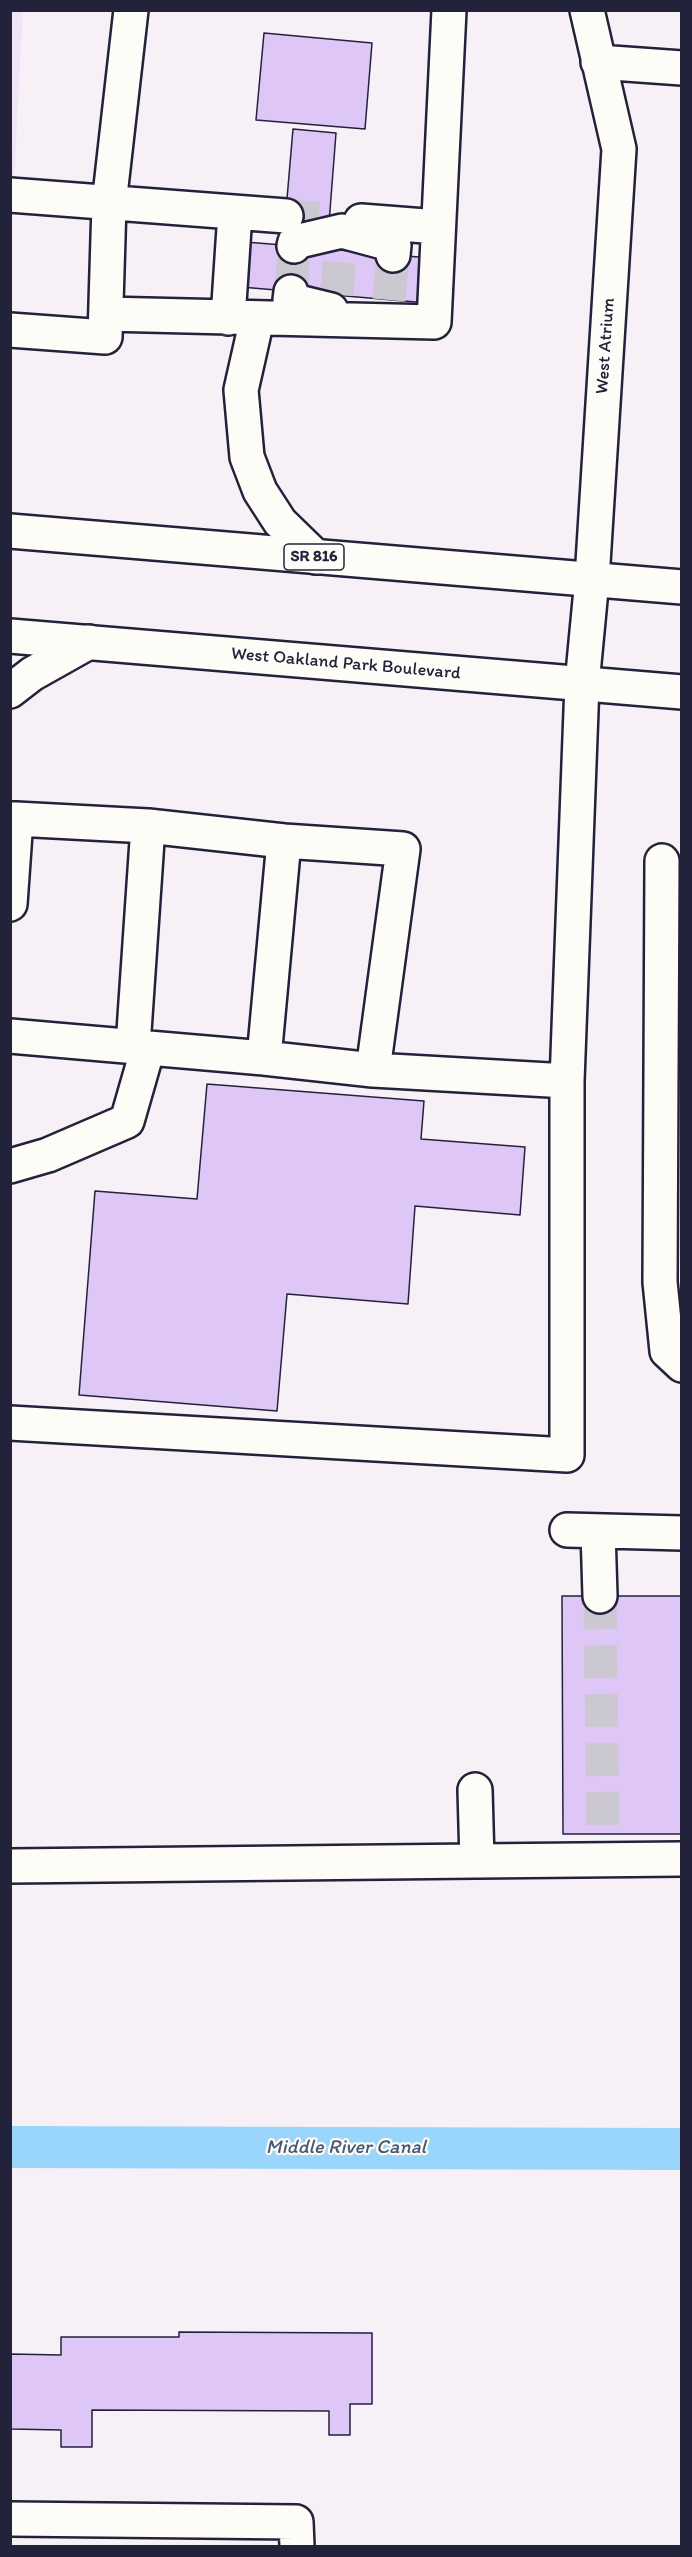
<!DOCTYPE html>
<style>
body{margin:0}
#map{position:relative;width:692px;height:2557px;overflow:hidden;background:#f7f1f7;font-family:Itim,sans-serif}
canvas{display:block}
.frame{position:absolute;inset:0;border:12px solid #22223b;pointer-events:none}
</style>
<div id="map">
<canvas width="692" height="2557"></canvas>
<div class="frame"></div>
</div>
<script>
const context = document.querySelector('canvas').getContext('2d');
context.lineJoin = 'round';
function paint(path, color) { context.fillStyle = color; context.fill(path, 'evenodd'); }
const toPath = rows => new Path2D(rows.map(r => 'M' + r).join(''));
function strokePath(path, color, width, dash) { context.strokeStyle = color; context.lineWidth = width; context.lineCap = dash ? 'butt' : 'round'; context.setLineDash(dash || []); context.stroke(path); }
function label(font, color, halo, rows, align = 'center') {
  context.font = font + ' Itim,sans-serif'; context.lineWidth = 4.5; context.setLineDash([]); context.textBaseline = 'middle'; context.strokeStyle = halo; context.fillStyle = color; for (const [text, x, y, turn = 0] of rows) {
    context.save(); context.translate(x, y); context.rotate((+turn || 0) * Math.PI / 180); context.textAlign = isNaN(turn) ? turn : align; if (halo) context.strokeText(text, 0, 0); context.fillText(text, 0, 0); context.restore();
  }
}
paint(toPath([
 [10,11,23,11,11,233,10,233]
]), '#f0e4f7');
strokePath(toPath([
 [10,2147,682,2149]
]), '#9ad6fb', 42);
const building = toPath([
 [264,33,372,43,365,129,256,120,264,33],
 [293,129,336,133,327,249,430,258,427,303,241,287,245,242,283,245,293,129],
 [207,1084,424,1101,421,1139,525,1147,520,1215,415,1206,408,1304,287,1294,277,1411,79,1395,95,1191,197,1199,207,1084],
 [562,1596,682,1596,682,1834,563,1834,562,1596],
 [179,2332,372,2333,372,2404,350,2404,350,2435,329,2435,329,2411,92,2410,92,2447,61,2447,61,2430,10,2429,10,2354,61,2355,61,2337,179,2337,179,2332]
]);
paint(building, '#dec7f7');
strokePath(building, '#22223b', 1.5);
strokePath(toPath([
 [286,216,329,219],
 [291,292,294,246],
 [337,295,340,251],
 [389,300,393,255],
 [600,1596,603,1834]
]), '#ccc8d1', 33, [33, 16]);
const minor = toPath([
 [598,62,682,68],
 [10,195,286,216],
 [361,221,438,227],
 [294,246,295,242,342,231,394,245,393,255],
 [291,292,290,300,331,310],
 [106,314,434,322,449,10],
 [228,318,235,213],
 [257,319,241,390,247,457,260,491,280,522,316,557],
 [10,330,105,337,109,204,131,10],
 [10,691,32,674,89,642],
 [10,819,16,819,10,904],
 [16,819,148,826],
 [662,861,660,1282,667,1351,682,1365],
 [10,1036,264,1058,284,841,148,826,133,1046],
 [264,1058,373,1070,403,849,284,841],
 [373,1070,567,1081,582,684,592,579,619,149,587,10],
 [10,1166,48,1155,127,1121,148,1048],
 [10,1423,567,1455,567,1081],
 [567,1530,682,1533],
 [598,1531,600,1596],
 [477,1861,682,1859],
 [10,1866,477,1861,475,1790],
 [10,2519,296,2522,297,2546]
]);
const major = toPath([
 [10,531,682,587],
 [10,636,682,692]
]);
strokePath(minor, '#22223b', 38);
strokePath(major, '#22223b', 38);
strokePath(minor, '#fdfcf7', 33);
strokePath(major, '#fdfcf7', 33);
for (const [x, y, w] of [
 [314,557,60]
]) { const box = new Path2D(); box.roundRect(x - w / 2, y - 13, w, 26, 4.5); context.fillStyle = '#fdfcf7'; context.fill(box); strokePath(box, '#22223b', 1.5); }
label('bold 16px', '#22223b', null, [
 ["SR 816",314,557]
]);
label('18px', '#22223b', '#fdfcf7', [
 ["West Atrium",606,346,-86],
 ["West Oakland Park Boulevard",346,664,5]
]);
label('italic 20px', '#465875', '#fdfcf7', [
 ["Middle River Canal",346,2148]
]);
</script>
